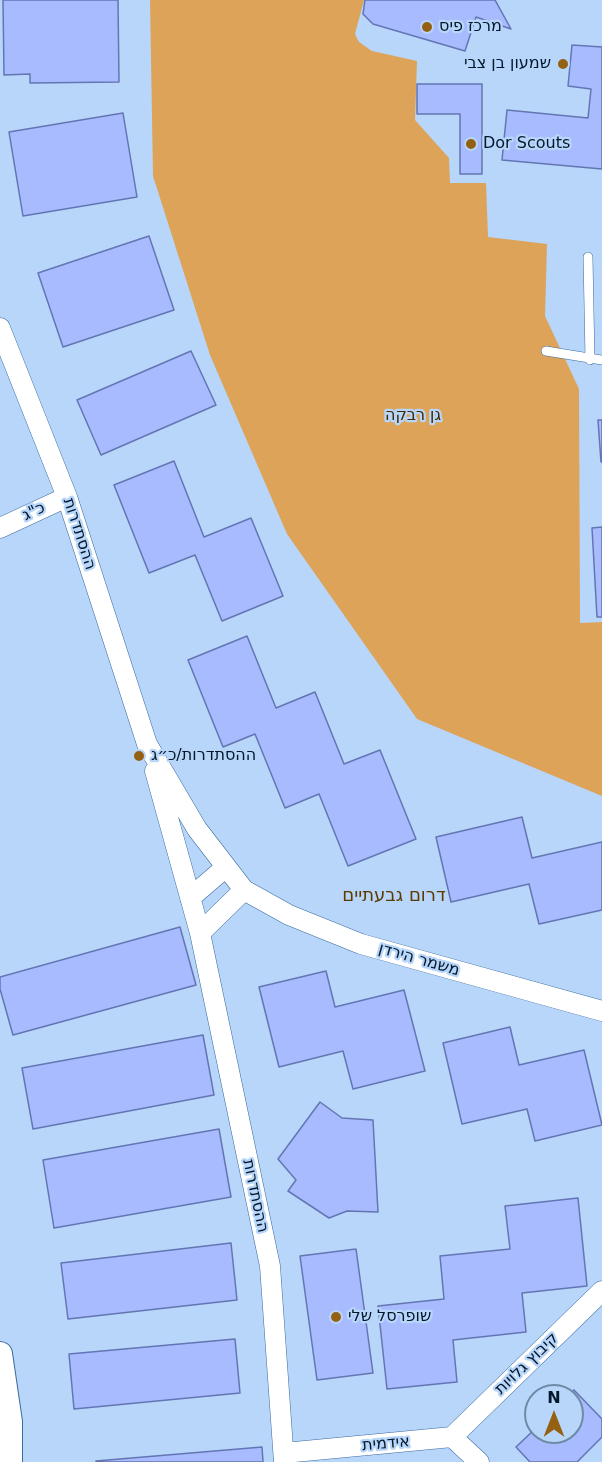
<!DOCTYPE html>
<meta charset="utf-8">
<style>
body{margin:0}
#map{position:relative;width:602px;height:1462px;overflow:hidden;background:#b7d6f9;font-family:"DejaVu Sans",sans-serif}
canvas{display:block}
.north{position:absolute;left:524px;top:1384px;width:60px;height:60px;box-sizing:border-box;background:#b7d6f9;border:2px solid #6f8aa7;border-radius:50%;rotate:0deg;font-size:16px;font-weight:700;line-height:24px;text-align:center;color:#04172c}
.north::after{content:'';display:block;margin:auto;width:21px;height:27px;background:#946113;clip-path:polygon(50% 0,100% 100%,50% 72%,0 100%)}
</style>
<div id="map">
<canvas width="602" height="1462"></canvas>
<div class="north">N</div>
</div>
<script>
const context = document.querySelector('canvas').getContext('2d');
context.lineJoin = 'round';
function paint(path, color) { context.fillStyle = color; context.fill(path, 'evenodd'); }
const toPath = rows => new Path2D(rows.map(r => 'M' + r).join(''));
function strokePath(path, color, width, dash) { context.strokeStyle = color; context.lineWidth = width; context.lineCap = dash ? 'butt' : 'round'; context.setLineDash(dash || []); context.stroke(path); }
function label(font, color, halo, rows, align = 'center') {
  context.font = font + ' "DejaVu Sans","Noto Sans Hebrew",sans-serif'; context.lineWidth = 4.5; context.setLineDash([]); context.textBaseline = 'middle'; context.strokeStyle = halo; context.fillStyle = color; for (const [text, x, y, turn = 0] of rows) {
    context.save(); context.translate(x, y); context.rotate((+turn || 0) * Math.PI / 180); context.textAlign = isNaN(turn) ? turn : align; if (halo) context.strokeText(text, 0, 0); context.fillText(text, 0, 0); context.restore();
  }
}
paint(toPath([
 [150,0,364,0,355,34,359,42,372,51,417,61,415,120,449,158,450,183,486,183,488,237,547,244,545,316,579,389,580,623,602,622,602,796,417,719,287,534,210,355,153,176]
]), '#dda359');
const building = toPath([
 [3,0,118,0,119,82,30,83,30,74,4,75,3,0],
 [365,0,495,0,511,29,476,17,465,51,373,24,363,14,365,0],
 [572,45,602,47,602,169,502,160,507,110,588,118,591,89,568,86,572,45],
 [417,84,482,84,482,174,460,174,460,114,417,114,417,84],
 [123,113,137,197,23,216,9,132,123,113],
 [149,236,174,310,63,347,38,273,149,236],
 [191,351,216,405,101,455,77,400,191,351],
 [598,420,602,420,602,462,601,462,598,420],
 [174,461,204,537,251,518,283,596,222,621,195,555,149,573,114,485,174,461],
 [602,527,602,617,597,617,592,528,602,527],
 [247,636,276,708,315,692,344,764,380,750,416,839,348,866,319,794,285,808,255,734,223,747,188,660,247,636],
 [522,817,532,858,602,842,602,910,539,924,529,884,451,902,436,837,522,817],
 [180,927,196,985,13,1035,0,989,0,977,180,927],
 [326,971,335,1007,404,990,425,1071,353,1089,343,1051,279,1067,259,987,326,971],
 [510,1027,519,1065,584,1050,602,1125,535,1141,527,1109,462,1124,443,1043,510,1027],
 [203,1035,214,1095,33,1129,22,1068,203,1035],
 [320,1102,342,1118,373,1120,378,1212,347,1211,329,1218,288,1191,296,1180,278,1159,320,1102],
 [219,1129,231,1197,54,1228,43,1160,219,1129],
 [578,1198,587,1286,522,1293,526,1332,453,1340,457,1382,387,1389,378,1306,444,1299,440,1256,510,1249,505,1206,578,1198],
 [231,1243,237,1300,68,1319,61,1263,231,1243],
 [356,1249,373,1373,317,1380,300,1256,356,1249],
 [235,1339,240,1393,74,1409,69,1354,235,1339],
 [574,1390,602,1419,602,1437,577,1462,530,1462,516,1447,536,1428,536,1432,572,1432,572,1396,568,1396,574,1390],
 [262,1447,263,1462,96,1462,96,1461,262,1447]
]);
paint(building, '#a8bbff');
strokePath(building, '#6475b3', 1.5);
const service = toPath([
 [588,257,590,360],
 [546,351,602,360]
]);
const minor = toPath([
 [0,328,67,497,147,744,197,829,244,890,289,915,361,944,602,1011],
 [0,528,67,497],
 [155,771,200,933,270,1266,284,1462],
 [190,898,226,867],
 [200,933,244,890],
 [452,1437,602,1291],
 [284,1453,452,1437,479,1462]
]);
const tertiary = toPath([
 [0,1354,10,1422,10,1462]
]);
strokePath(service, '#3b6b9f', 10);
strokePath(minor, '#3b6b9f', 21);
strokePath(tertiary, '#3b6b9f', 26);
strokePath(service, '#fff', 9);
strokePath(minor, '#fff', 20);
strokePath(tertiary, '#fff', 24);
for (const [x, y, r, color] of [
 [427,27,6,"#946113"],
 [563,64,6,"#946113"],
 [471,144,6,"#946113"],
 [139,756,6,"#946113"],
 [336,1317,6,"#946113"]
]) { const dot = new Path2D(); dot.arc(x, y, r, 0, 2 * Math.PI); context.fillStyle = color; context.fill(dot); strokePath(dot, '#b7d6f9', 2); }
label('16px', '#04172c', '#b7d6f9', [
 ["מרכז פיס",439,27],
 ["שמעון בן צבי",551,64,"right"],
 ["Dor Scouts",483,144],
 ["ההסתדרות/כ״ג",151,756],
 ["שופרסל שלי",348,1317]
], 'left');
label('16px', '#412905', '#b7d6f9', [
 ["גן רבקה",413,416]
]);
label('16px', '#04172c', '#b7d6f9', [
 ["כ\"ג",34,512,-25],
 ["ההסתדרות",79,534,72],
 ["משמר הירדן",419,960,16],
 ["ההסתדרות",255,1196,78],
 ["קיבוץ גלויות",527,1364,-44],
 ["אידמית",386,1444,-5]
]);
label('18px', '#5c3a02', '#b7d6f9', [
 ["דרום גבעתיים",394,896]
]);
</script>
